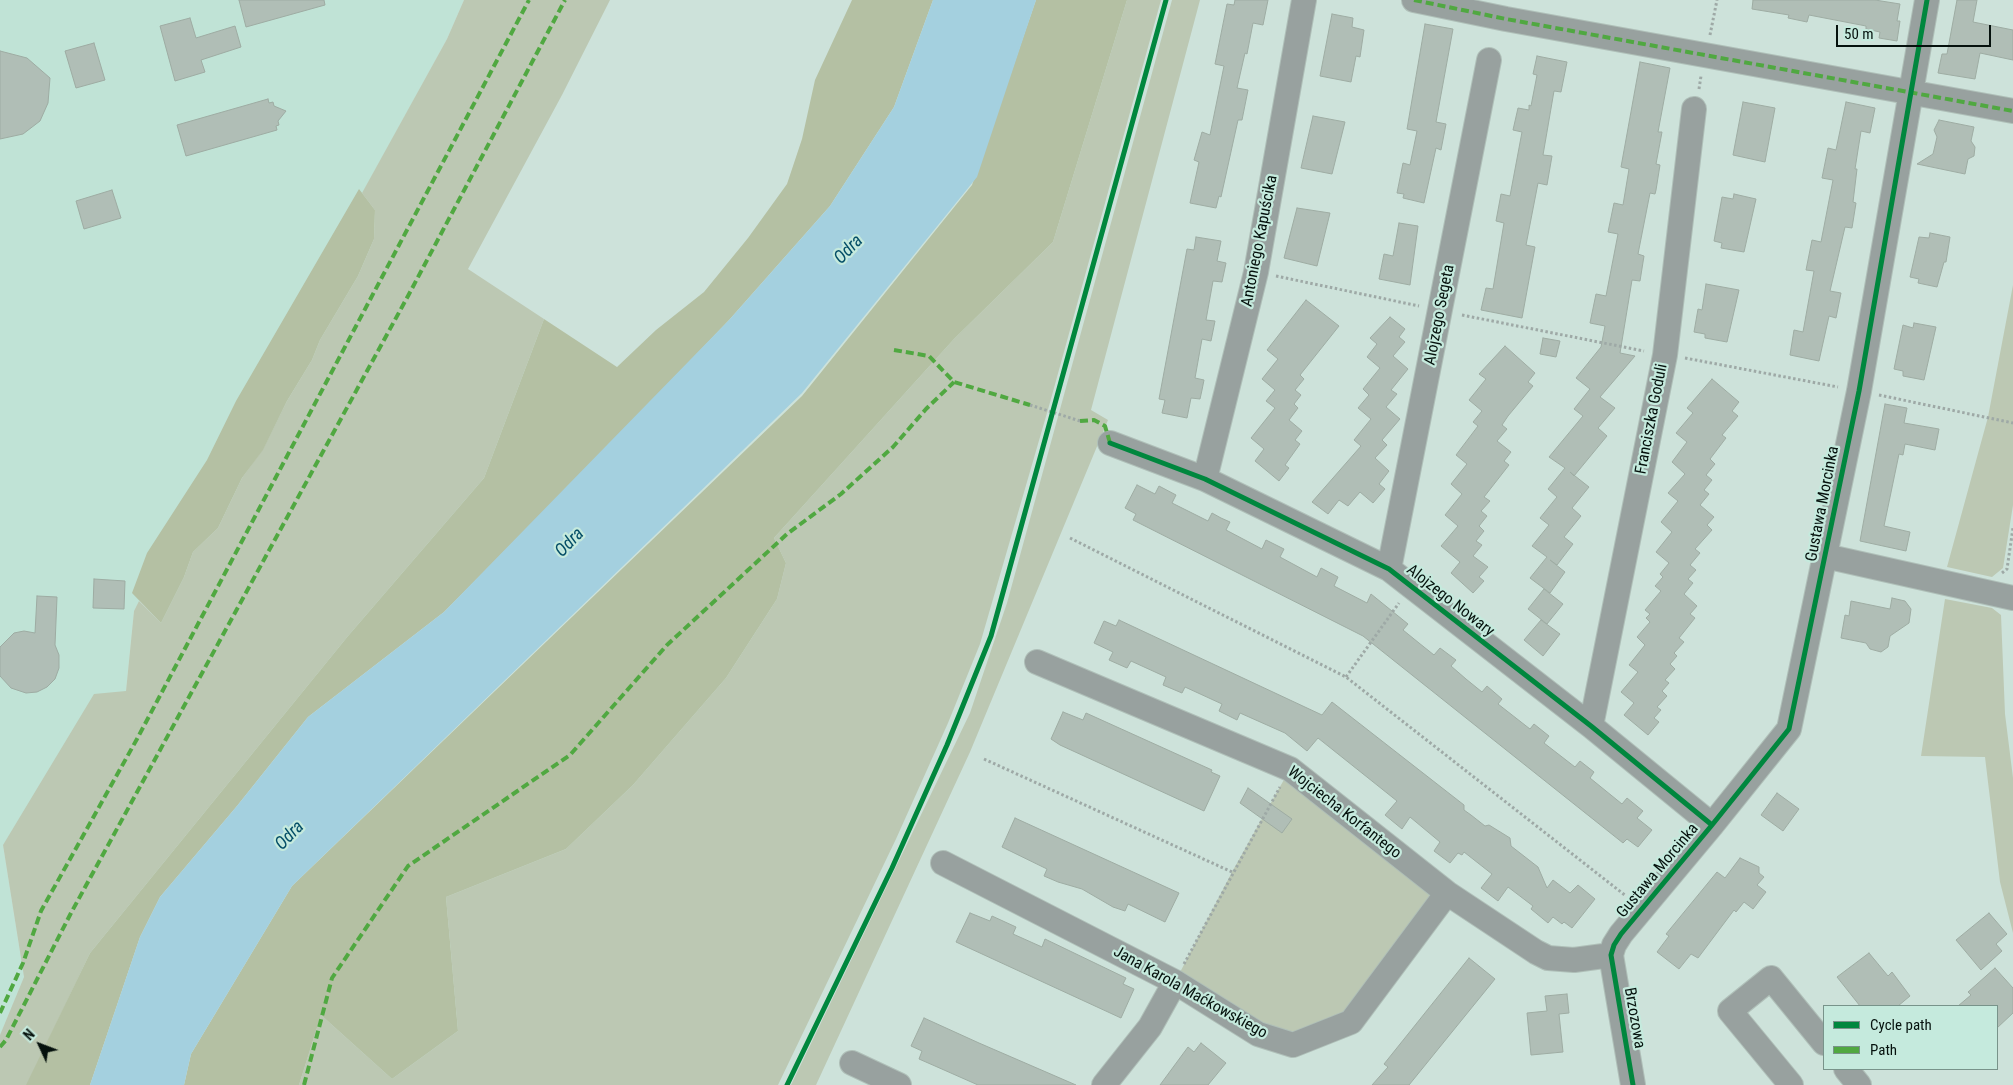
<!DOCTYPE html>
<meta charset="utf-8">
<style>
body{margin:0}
#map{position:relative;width:2013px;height:1085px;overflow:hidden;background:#cde2da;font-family:"Roboto Condensed",sans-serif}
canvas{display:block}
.legend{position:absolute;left:1823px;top:1005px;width:175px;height:65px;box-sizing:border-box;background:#c5eadd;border:1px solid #78938a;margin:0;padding:6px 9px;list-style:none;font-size:15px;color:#05110d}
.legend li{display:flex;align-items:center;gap:10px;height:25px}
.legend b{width:25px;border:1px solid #78938a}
.north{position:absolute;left:15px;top:1020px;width:50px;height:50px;-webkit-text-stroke:4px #c5eadd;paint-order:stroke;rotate:313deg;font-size:14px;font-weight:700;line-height:20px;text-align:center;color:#05110d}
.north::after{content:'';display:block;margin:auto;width:18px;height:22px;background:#05110d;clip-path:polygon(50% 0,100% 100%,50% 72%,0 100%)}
.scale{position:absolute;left:1836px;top:25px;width:155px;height:22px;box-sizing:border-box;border:2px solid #05110d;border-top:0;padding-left:6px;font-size:15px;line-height:18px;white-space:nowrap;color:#05110d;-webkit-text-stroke:4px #c5eadd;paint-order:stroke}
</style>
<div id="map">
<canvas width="2013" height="1085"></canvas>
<ul class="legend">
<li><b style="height:6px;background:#00873e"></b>Cycle path</li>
<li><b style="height:6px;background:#50a841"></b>Path</li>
</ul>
<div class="north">N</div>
<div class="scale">50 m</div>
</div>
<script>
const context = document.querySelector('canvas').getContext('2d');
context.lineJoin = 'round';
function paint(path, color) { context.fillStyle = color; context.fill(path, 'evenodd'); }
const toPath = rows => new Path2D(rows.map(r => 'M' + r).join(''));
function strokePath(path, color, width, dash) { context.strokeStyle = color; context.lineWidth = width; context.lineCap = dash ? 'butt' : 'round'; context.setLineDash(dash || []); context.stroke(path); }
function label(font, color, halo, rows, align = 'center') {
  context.font = font + ' "Roboto Condensed",sans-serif'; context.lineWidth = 4.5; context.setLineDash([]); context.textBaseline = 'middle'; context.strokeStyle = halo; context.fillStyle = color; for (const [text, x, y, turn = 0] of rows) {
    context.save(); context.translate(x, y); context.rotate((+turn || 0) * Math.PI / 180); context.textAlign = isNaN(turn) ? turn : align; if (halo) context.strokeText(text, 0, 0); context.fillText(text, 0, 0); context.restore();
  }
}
paint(toPath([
 [0,0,464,0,447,39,134,611,126,691,3,845,24,977,0,1035]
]), '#c0e3d6');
paint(toPath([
 [464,0,610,0,562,95,468,269,544,319,484,478,348,636,90,953,27,1085,0,1085,0,1035,24,977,3,845,94,694,126,691,134,611,139,601,161,623,184,577,193,552,218,528,242,478,263,449,287,401,312,360,320,340,358,276,374,239,375,210,362,193,447,39],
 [1127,0,1161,0,1049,406,980,644,948,723,896,839,778,1085,299,1085,321,1015,392,1079,458,1031,446,897,566,849,633,785,726,678,777,599,786,563,774,538,954,339,1053,242],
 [1172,0,1200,0,1091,410,1108,420,970,752,816,1085,791,1085,970,713,1007,603],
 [2013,285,2013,505,2003,568,1992,577,1947,567,1988,417],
 [1945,599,1992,608,2001,615,2005,714,2013,778,2013,933,2000,882,1985,757,1921,756],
 [1290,769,1447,893,1351,1022,1293,1045,1175,982,1232,872]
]), '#bcc8b3');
paint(toPath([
 [852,0,933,0,894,107,830,206,730,319,614,441,444,612,308,717,237,806,160,897,140,937,90,1085,26,1085,90,953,348,636,484,478,544,319,617,367,656,330,704,292,748,238,787,184,802,139,815,80],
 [1036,0,1127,0,1053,242,954,339,774,538,786,563,777,599,726,678,633,785,566,849,446,897,458,1031,392,1079,321,1015,299,1085,184,1085,191,1054,292,886,802,396,972,185],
 [359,189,375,210,374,239,358,276,320,340,312,360,287,401,263,450,242,478,218,528,193,552,184,577,161,623,132,593,147,553,207,460,236,401]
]), '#b4c0a3');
paint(toPath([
 [933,0,1036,0,977,177,802,393,292,886,191,1054,184,1085,90,1085,140,937,160,897,237,806,308,717,444,612,730,319,830,206,894,107]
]), '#a4d0df');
const building = toPath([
 [239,0,324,0,325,5,246,27,239,0],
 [1235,0,1268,0,1263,25,1253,23,1247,54,1245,53,1237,88,1248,90,1242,120,1238,120,1221,197,1219,196,1216,208,1190,203,1199,162,1194,160,1202,132,1210,135,1224,66,1215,64,1227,4,1234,5,1235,0],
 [1753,0,1875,0,1900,4,1897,21,1900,21,1897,41,1879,38,1880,32,1866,29,1866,26,1809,15,1807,22,1788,18,1789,15,1752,9,1753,0],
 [1957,0,1977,0,1973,22,2013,30,2013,60,1980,53,1975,79,1938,73,1942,54,1947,54,1957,0],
 [1332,14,1353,18,1352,27,1364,30,1360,57,1356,56,1351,82,1320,76,1332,14],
 [190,18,196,38,235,26,241,47,201,60,205,72,175,81,160,26,190,18],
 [1425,24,1453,29,1436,122,1446,124,1441,150,1436,148,1424,203,1403,198,1404,194,1397,193,1403,163,1410,165,1417,131,1407,129,1425,24],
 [94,43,105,80,76,88,65,51,94,43],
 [0,51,27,58,50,78,48,103,40,121,23,134,0,139,0,51],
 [1537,56,1567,62,1561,92,1554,91,1543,155,1552,156,1547,185,1538,183,1526,245,1535,247,1522,318,1481,310,1486,288,1493,289,1504,223,1496,221,1501,194,1510,196,1522,132,1513,130,1518,108,1529,110,1529,105,1531,106,1537,75,1533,74,1537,56],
 [1640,62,1670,68,1658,132,1662,132,1656,164,1660,165,1656,190,1655,194,1650,193,1638,254,1644,256,1640,281,1632,280,1620,353,1635,356,1600,397,1615,408,1598,428,1607,436,1574,476,1570,472,1589,487,1572,508,1581,516,1564,537,1573,544,1557,565,1550,560,1565,572,1550,593,1530,578,1547,557,1532,546,1549,525,1540,518,1557,497,1548,489,1565,468,1549,457,1583,416,1574,409,1590,389,1576,378,1601,347,1605,326,1590,323,1596,294,1606,296,1618,234,1608,232,1614,203,1623,205,1629,169,1621,167,1640,62],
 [268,99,269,103,273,102,274,106,286,111,278,121,279,125,276,126,277,130,186,156,177,125,268,99],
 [1743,102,1775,108,1765,162,1733,155,1743,102],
 [1846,102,1875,108,1870,133,1861,131,1855,169,1857,169,1853,202,1856,203,1852,228,1845,227,1830,291,1841,293,1836,318,1829,316,1819,361,1790,355,1794,330,1803,332,1814,271,1806,270,1812,240,1821,242,1833,180,1822,178,1828,148,1836,150,1846,102],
 [1313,116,1345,122,1332,174,1301,168,1313,116],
 [1939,120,1974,127,1971,141,1975,147,1974,156,1968,159,1965,174,1917,164,1933,154,1937,137,1934,130,1939,120],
 [112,190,121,218,84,229,76,201,112,190],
 [1734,194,1756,199,1744,252,1721,248,1722,243,1714,241,1722,197,1733,199,1734,194],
 [1297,208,1330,213,1317,266,1284,258,1297,208],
 [1399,223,1418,226,1410,285,1379,279,1384,254,1393,256,1399,223],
 [1930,233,1950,237,1946,262,1944,262,1937,287,1918,283,1919,279,1910,277,1919,237,1929,238,1930,233],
 [1196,237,1221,241,1217,261,1226,263,1222,282,1213,281,1206,320,1215,321,1211,341,1202,339,1195,378,1204,380,1202,390,1200,399,1191,398,1187,418,1162,413,1165,400,1159,399,1187,249,1194,250,1196,237],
 [1706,284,1739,290,1727,342,1705,338,1705,334,1694,332,1698,309,1702,310,1706,284],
 [1306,300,1339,326,1300,375,1304,379,1295,390,1301,395,1294,404,1298,408,1289,420,1302,431,1295,440,1300,444,1285,465,1289,468,1279,481,1255,461,1264,449,1251,438,1275,408,1266,401,1275,390,1262,379,1278,359,1267,350,1306,300],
 [1390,317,1405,329,1399,337,1405,342,1393,356,1408,369,1391,390,1397,394,1386,407,1400,419,1382,440,1387,445,1375,458,1389,471,1379,484,1385,489,1373,503,1360,492,1348,506,1339,500,1328,514,1312,502,1361,446,1354,440,1371,419,1358,408,1369,395,1363,389,1380,368,1367,357,1377,344,1370,338,1390,317],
 [1914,323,1936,327,1924,380,1903,376,1903,371,1894,369,1903,325,1913,328,1914,323],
 [1543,338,1560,341,1556,357,1540,354,1543,338],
 [1505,346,1535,373,1528,382,1533,386,1508,416,1502,425,1507,429,1497,441,1511,452,1504,461,1509,465,1484,497,1490,501,1481,511,1487,516,1479,526,1484,531,1476,541,1482,545,1473,556,1488,567,1479,577,1484,581,1473,593,1451,573,1460,562,1441,546,1458,526,1445,515,1462,494,1451,484,1467,464,1456,455,1478,426,1473,422,1482,411,1469,400,1486,379,1479,374,1505,346],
 [1712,379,1739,402,1732,411,1738,416,1722,435,1726,438,1710,459,1715,464,1706,475,1712,480,1704,490,1709,494,1700,505,1714,517,1707,525,1712,530,1695,549,1700,553,1690,565,1696,570,1688,579,1693,583,1684,594,1697,606,1690,614,1695,618,1679,638,1684,642,1674,653,1677,656,1670,664,1675,669,1665,680,1669,683,1662,691,1667,696,1657,707,1661,710,1654,718,1659,722,1648,735,1624,715,1634,703,1621,692,1638,672,1629,665,1645,645,1637,637,1650,622,1646,618,1650,614,1645,610,1661,591,1655,586,1663,577,1660,574,1669,563,1656,552,1672,532,1661,522,1678,501,1668,493,1685,474,1672,462,1687,442,1676,433,1693,413,1687,408,1712,379],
 [1885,404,1907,408,1904,423,1939,429,1935,450,1905,444,1903,455,1899,454,1884,526,1910,532,1906,551,1860,541,1885,404],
 [1137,485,1155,494,1159,486,1176,495,1172,503,1208,521,1212,513,1221,518,1230,522,1226,530,1262,549,1266,540,1284,549,1280,557,1317,577,1321,568,1338,577,1334,586,1367,603,1371,594,1408,624,1403,630,1419,643,1434,655,1440,648,1456,660,1451,666,1466,679,1482,692,1487,686,1502,699,1498,704,1530,729,1534,724,1549,736,1544,743,1575,767,1580,761,1594,772,1590,778,1622,804,1627,798,1643,811,1637,818,1652,830,1638,847,1627,839,1623,843,1363,636,1133,520,1136,514,1125,508,1137,485],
 [94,579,125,581,124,609,93,608,94,579],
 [1544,589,1563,604,1547,624,1528,609,1544,589],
 [37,596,57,597,55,645,59,655,59,668,55,679,47,687,37,692,26,693,11,688,0,676,0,647,14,633,24,631,35,633,37,596],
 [1892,598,1905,601,1911,609,1909,623,1890,636,1888,647,1881,652,1870,649,1866,643,1841,638,1845,615,1849,616,1851,601,1890,609,1892,598],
 [1119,620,1322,715,1332,702,1464,805,1464,810,1471,815,1485,826,1489,825,1510,838,1511,846,1538,867,1547,888,1553,880,1570,893,1578,885,1595,899,1572,928,1564,922,1562,924,1553,917,1548,923,1531,909,1533,906,1508,887,1498,901,1481,888,1492,874,1464,852,1462,855,1458,853,1450,863,1434,851,1440,842,1410,817,1402,829,1385,815,1397,801,1318,738,1307,751,1285,733,1240,713,1237,720,1219,711,1222,704,1185,687,1182,693,1163,685,1166,677,1131,661,1127,668,1109,660,1113,652,1094,643,1104,621,1116,626,1119,620],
 [1541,620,1560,634,1543,656,1524,640,1541,620],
 [1063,712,1083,720,1086,713,1212,770,1211,772,1220,776,1204,811,1060,745,1051,739,1063,712],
 [1248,788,1292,819,1282,833,1240,803,1248,788],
 [1777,793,1799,809,1783,831,1761,815,1777,793],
 [1015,818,1179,893,1165,922,1128,904,1125,911,1113,907,1082,889,1058,882,1044,876,1047,869,1002,847,1015,818],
 [1740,858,1759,867,1759,873,1764,877,1757,885,1766,892,1753,909,1744,902,1736,912,1734,910,1698,958,1691,954,1679,969,1657,952,1669,936,1666,934,1717,872,1725,878,1740,858],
 [970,913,990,921,992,916,1016,927,1013,934,1042,947,1045,939,1126,978,1123,984,1134,989,1121,1018,956,942,970,913],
 [1989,913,2007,934,1996,944,2002,951,1981,970,1956,940,1989,913],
 [1869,953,1888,976,1892,972,1910,996,1898,1006,1860,1006,1837,977,1869,953],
 [1469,958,1495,979,1409,1085,1372,1085,1388,1067,1384,1064,1469,958],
 [1995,968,2013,988,2013,1013,1997,1028,1997,1006,1958,1006,1971,995,1968,992,1995,968],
 [1567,994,1569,1013,1559,1014,1563,1052,1531,1055,1527,1013,1547,1011,1545,996,1567,994],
 [924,1018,979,1043,1076,1085,978,1085,935,1066,919,1059,922,1051,911,1046,924,1018],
 [1201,1043,1226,1063,1208,1085,1160,1085,1188,1047,1194,1052,1201,1043]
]);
paint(building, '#b0beb6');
strokePath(building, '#9eaca3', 1);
const minor = toPath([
 [1414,0,1506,19,2013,111],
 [1110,443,1205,479,1389,569,1591,726,1712,825],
 [1205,479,1256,272,1304,0],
 [1825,556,2013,598],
 [1389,569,1489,60],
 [1037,662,1290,769,1447,893,1536,952,1548,958,1574,960,1611,955],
 [1591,726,1665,355,1694,109],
 [943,863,1175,982,1258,1034,1293,1045,1351,1022,1447,893],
 [852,1063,899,1085],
 [1846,1069,1859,1085],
 [1104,1085,1150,1027,1175,982],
 [1633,1085,1611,955,1614,945,1621,934,1712,825,1789,729,1859,391,1927,0],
 [1791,1085,1730,1011,1771,978,1824,1043]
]);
strokePath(minor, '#afbfb8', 26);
strokePath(toPath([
 [1710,35,1717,0],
 [1699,89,1701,76],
 [1276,276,1419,306],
 [1462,315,1644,351],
 [1685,358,1838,387],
 [1879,395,2013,423],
 [1030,405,1080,421],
 [1070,538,1346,677,1626,896],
 [2002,573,2007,569,2013,528],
 [1346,677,1399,603],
 [984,759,1232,872],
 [1184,964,1280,787]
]), '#9ea9a6', 3, [2.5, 2.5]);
strokePath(minor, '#98a19f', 24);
strokePath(toPath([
 [1414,0,1506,19,2013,111],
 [894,350,929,356,954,382,1030,405],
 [1080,421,1094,420,1105,426,1110,443],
 [0,1013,23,963,41,911,137,739,529,0],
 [0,1047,6,1040,71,913,408,296,565,0],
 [304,1085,332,978,408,866,570,755,667,645,787,534,841,494,893,447,926,409,954,382]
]), '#50a841', 4, [8, 4]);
strokePath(toPath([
 [1110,443,1205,479,1389,569,1591,726,1712,825],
 [787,1085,892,868,947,745,991,636,1166,0],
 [1633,1085,1611,955,1614,945,1621,934,1712,825,1789,729,1859,391,1927,0]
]), '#00873e', 5);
label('16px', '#05110d', '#c5eadd', [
 ["Antoniego Kapuścika",1260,241,-79],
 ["Alojzego Segeta",1440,315,-79],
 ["Franciszka Goduli",1652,419,-79],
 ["Gustawa Morcinka",1823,504,-79],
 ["Alojzego Nowary",1450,601,38],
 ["Wojciecha Korfantego",1344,813,38],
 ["Gustawa Morcinka",1658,871,-50],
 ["Jana Karola Maćkowskiego",1190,993,29],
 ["Brzozowa",1634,1018,80]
]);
label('italic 18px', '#044e67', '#c5eadd', [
 ["Odra",849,250,-46],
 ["Odra",570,543,-46],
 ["Odra",290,836,-46]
]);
</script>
